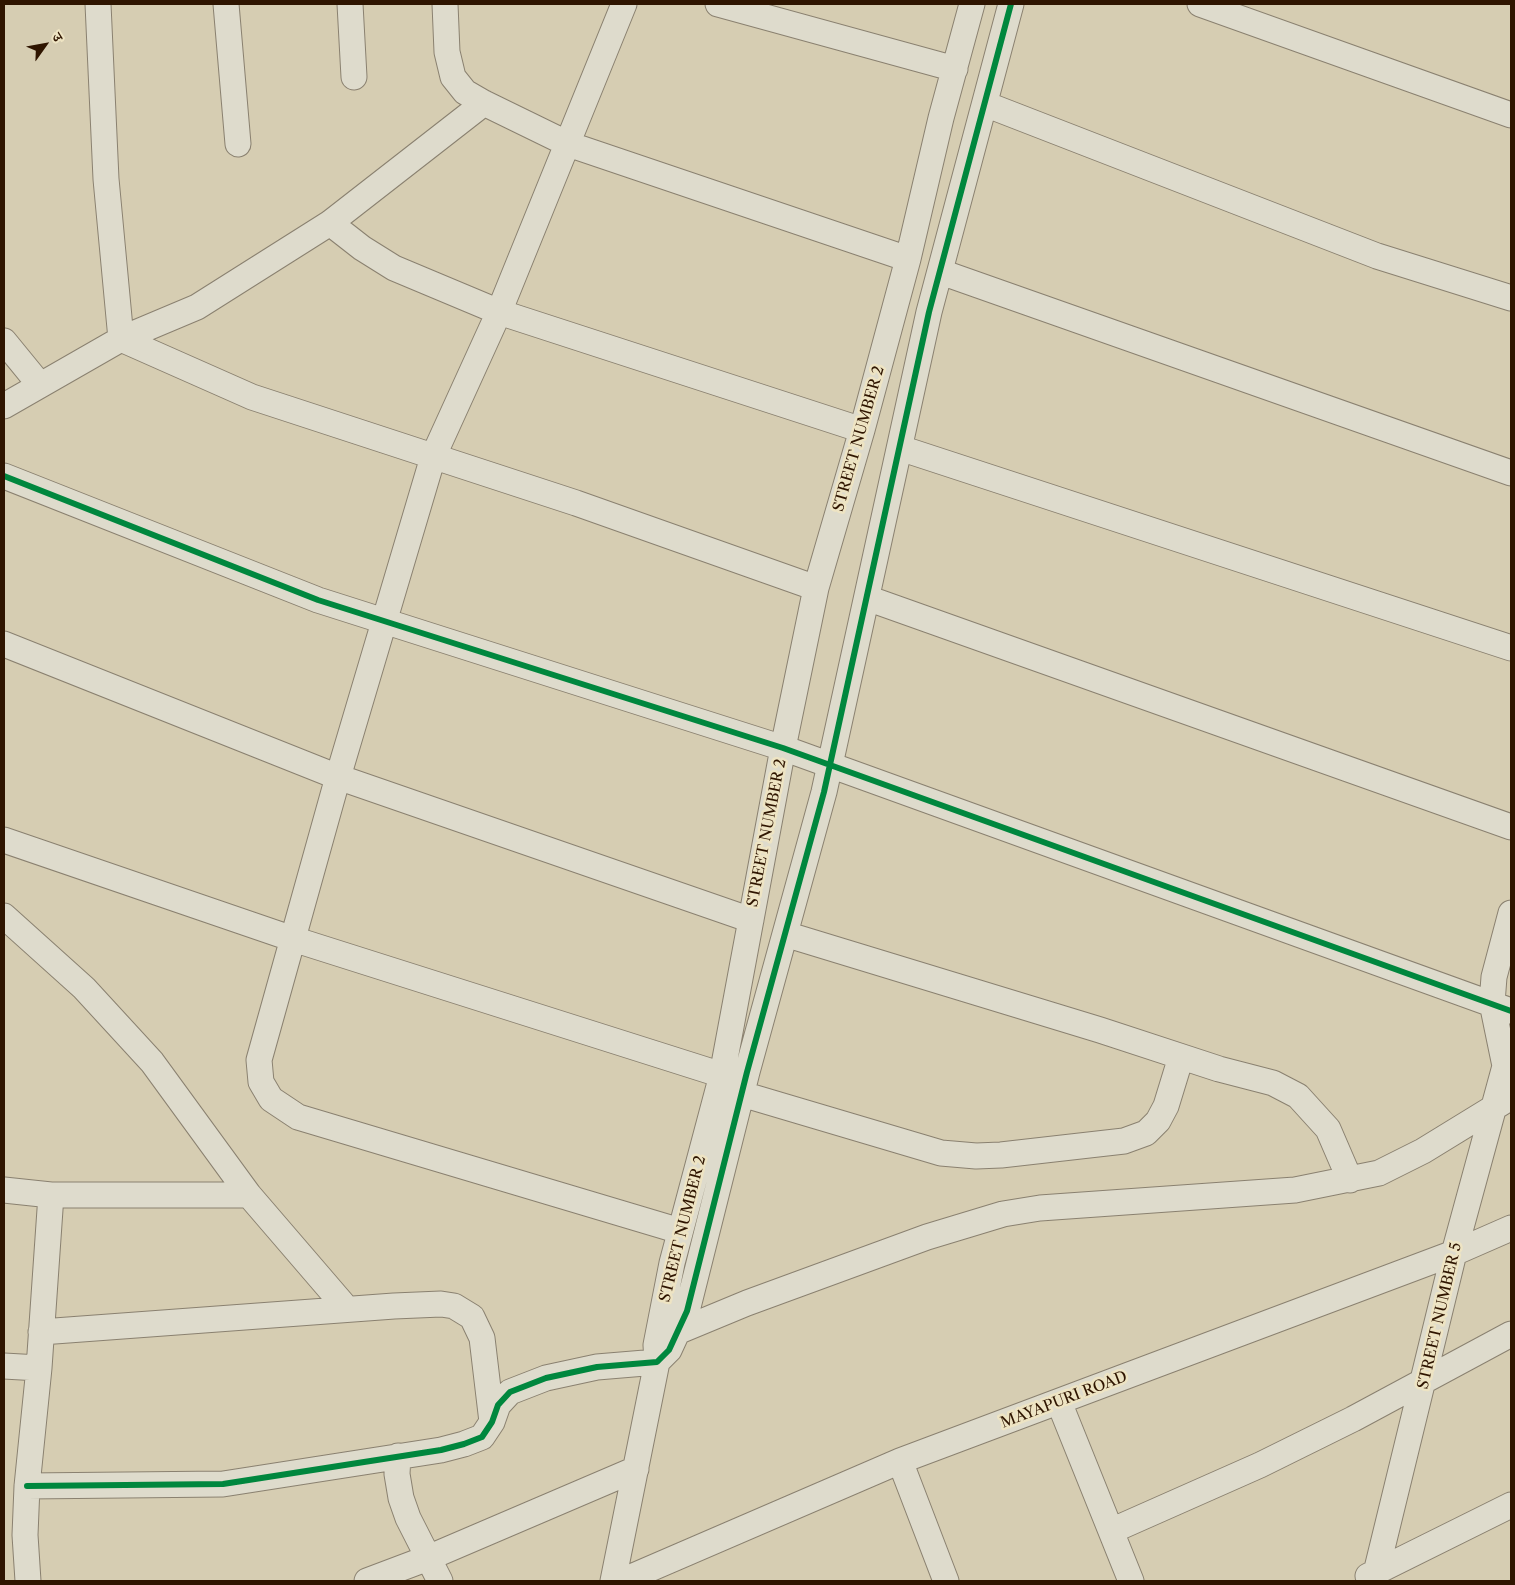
<!DOCTYPE html>
<meta charset="utf-8">
<style>
body{margin:0}
#map{position:relative;width:1515px;height:1585px;overflow:hidden;background:#d6cdb2;font-family:"Libre Caslon Text","Noto Serif Devanagari",serif}
canvas{display:block}
.frame{position:absolute;inset:0;border:5px solid #2f1500;pointer-events:none}
.north{position:absolute;left:20px;top:20px;width:50px;height:50px;-webkit-text-stroke:4px #eee4c3;paint-order:stroke;rotate:58deg;font-size:14px;font-weight:700;line-height:20px;text-align:center;color:#2f1500}
.north::after{content:'';display:block;margin:auto;width:18px;height:22px;background:#2f1500;clip-path:polygon(50% 0,100% 100%,50% 72%,0 100%)}
</style>
<div id="map">
<canvas width="1515" height="1585"></canvas>
<div class="frame"></div>
<div class="north">उ</div>
</div>
<script>
const context = document.querySelector('canvas').getContext('2d');
context.lineJoin = 'round';
const toPath = rows => new Path2D(rows.map(r => 'M' + r).join(''));
function strokePath(path, color, width, dash) { context.strokeStyle = color; context.lineWidth = width; context.lineCap = dash ? 'butt' : 'round'; context.setLineDash(dash || []); context.stroke(path); }
function label(font, color, halo, rows, align = 'center') {
  context.font = font + ' "Libre Caslon Text",serif'; context.lineWidth = 5; context.setLineDash([]); context.textBaseline = 'middle'; context.strokeStyle = halo; context.fillStyle = color; for (const [text, x, y, turn = 0] of rows) {
    context.save(); context.translate(x, y); context.rotate((+turn || 0) * Math.PI / 180); context.textAlign = isNaN(turn) ? turn : align; if (halo) context.strokeText(text, 0, 0); context.fillText(text, 0, 0); context.restore();
  }
}
const street = toPath([
 [98,4,106,179,121,339],
 [226,4,238,144],
 [350,4,354,77],
 [445,4,447,52,453,77,465,92,484,103,568,144,908,259],
 [624,4,499,312,433,457,338,777,259,1060,261,1082,271,1099,298,1117,680,1231],
 [718,4,955,69],
 [1200,4,1511,115],
 [985,104,1377,256,1511,298],
 [330,223,362,248,394,268,499,312,862,430],
 [941,272,1511,473],
 [121,339,252,397,576,503,816,588],
 [4,341,40,385],
 [4,406,121,339,197,307,330,223,484,103],
 [900,448,1511,648],
 [4,476,318,600,783,748,1511,1011],
 [867,598,1511,827],
 [4,644,338,777,751,920],
 [4,840,293,939,722,1075],
 [4,916,84,988,152,1062,249,1195,347,1309],
 [785,934,1100,1030,1219,1069,1273,1083,1298,1096,1328,1129,1350,1180],
 [1505,1066,1492,1003,1494,977,1511,913],
 [742,1094,941,1153,976,1156,1001,1155,1124,1141,1146,1133,1158,1121,1166,1106,1181,1057],
 [4,1190,51,1195,249,1195],
 [41,1332,394,1306,441,1304,454,1306,472,1317,482,1338,492,1422],
 [677,1332,747,1303,927,1237,1003,1214,1040,1208,1295,1190,1379,1173,1423,1151,1511,1097],
 [4,1366,39,1368],
 [1059,1402,1131,1581],
 [398,1456,397,1474,401,1498,408,1518,440,1581],
 [900,1461,946,1581],
 [27,1486,223,1484,441,1450,464,1444,482,1437,492,1422,498,1405,510,1392,546,1378,597,1367,657,1362,669,1350,687,1311,747,1072,824,792,929,312,1011,4],
 [1111,1531,1260,1465,1353,1419,1511,1334],
 [1368,1576,1511,1505],
 [28,1581,25,1535,27,1486,39,1368,51,1195],
 [367,1581,428,1558,636,1469],
 [613,1581,657,1362,656,1345,672,1263,722,1075,783,748,816,588,862,430,908,259,941,118,972,4],
 [622,1581,900,1461,1454,1253,1511,1228],
 [1374,1581,1454,1253,1505,1066,1511,1053]
]);
strokePath(street, '#8a8170', 27);
strokePath(street, '#dedbcc', 25);
strokePath(toPath([
 [4,476,318,600,783,748,1511,1011],
 [27,1486,223,1484,441,1450,464,1444,482,1437,492,1422,498,1405,510,1392,546,1378,597,1367,657,1362,669,1350,687,1311,747,1072,824,792,929,312,1011,4]
]), '#00873e', 6);
label('15px', '#2f1500', '#eee4c3', [
 ["STREET NUMBER 2",859,439,-74],
 ["STREET NUMBER 2",767,833,-79],
 ["STREET NUMBER 2",683,1229,-76],
 ["STREET NUMBER 5",1440,1316,-77],
 ["MAYAPURI ROAD",1064,1400,-21]
]);
</script>
